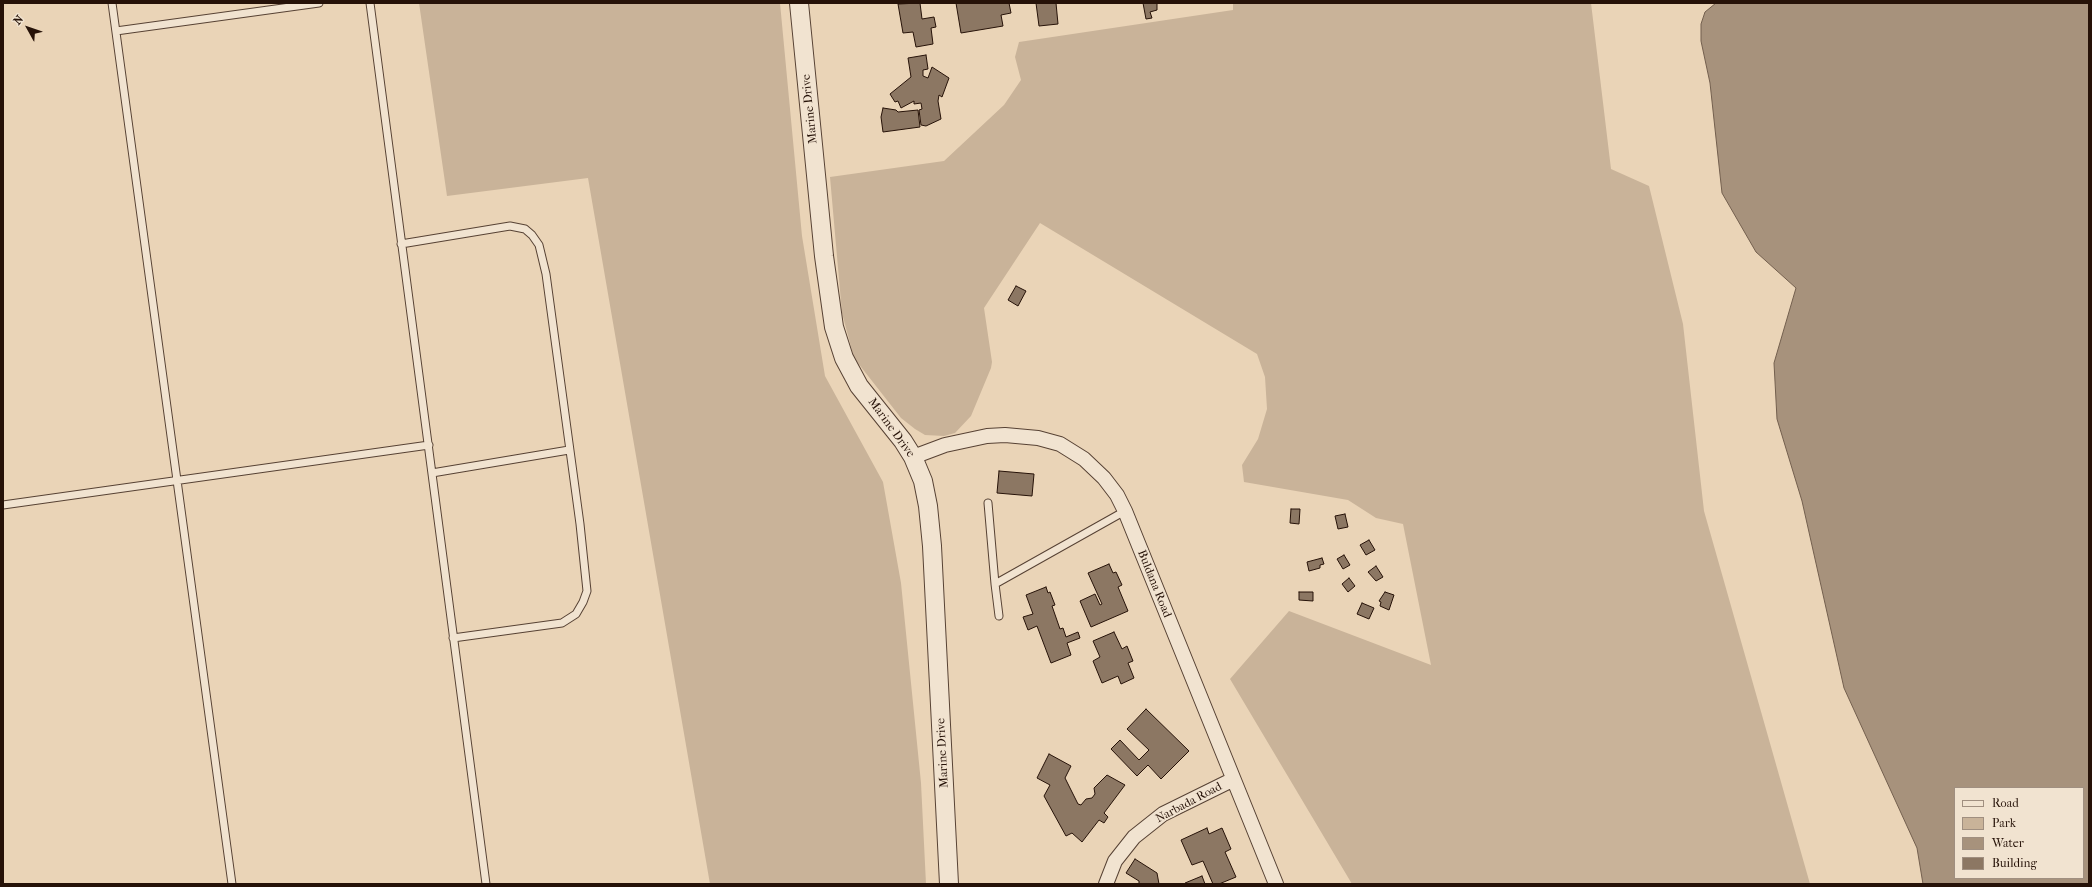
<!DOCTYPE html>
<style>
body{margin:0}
#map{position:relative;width:2092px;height:887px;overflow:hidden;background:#ead4b7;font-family:"IM FELL French Canon",serif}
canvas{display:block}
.frame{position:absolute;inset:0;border:4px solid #261208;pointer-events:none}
.legend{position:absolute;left:1954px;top:787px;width:130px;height:92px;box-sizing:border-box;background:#f1e3d0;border:1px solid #a08f80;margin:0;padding:5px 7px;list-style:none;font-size:12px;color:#261208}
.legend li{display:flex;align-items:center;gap:8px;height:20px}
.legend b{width:20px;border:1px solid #a08f80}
.north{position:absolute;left:8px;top:8px;width:40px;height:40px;-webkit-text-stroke:3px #f1e3d0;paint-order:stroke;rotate:310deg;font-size:11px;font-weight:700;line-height:16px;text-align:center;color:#261208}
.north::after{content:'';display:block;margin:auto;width:14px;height:18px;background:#261208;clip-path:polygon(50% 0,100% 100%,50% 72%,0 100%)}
</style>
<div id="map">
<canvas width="2092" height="887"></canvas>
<div class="frame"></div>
<ul class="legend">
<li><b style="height:5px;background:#f1e3d0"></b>Road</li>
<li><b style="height:11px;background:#c9b399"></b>Park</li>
<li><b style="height:11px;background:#a7927c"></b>Water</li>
<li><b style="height:11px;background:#8c7763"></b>Building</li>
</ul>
<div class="north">N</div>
</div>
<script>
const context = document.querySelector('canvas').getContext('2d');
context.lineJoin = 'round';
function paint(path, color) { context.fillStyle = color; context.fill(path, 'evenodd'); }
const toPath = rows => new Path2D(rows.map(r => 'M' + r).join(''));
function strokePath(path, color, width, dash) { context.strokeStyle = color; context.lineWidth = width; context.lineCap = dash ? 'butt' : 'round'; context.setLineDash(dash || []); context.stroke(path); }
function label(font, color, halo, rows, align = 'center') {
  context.font = font + ' "IM FELL French Canon",serif'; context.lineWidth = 3.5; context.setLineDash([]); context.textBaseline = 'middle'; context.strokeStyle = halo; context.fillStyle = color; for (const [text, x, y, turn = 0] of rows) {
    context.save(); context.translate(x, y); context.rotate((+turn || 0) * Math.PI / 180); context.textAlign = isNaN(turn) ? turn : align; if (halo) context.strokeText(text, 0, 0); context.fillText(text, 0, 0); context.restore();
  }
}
paint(toPath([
 [419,3,780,3,802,236,825,376,883,482,901,583,921,783,926,884,710,884,588,178,447,196],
 [1233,3,1591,3,1611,169,1649,186,1683,324,1704,511,1810,884,1352,884,1230,679,1289,611,1431,665,1403,524,1376,518,1348,500,1244,482,1242,465,1258,439,1267,409,1265,377,1257,354,1040,223,984,308,992,362,991,368,971,416,955,433,944,436,925,435,915,429,901,418,854,358,842,313,830,177,944,161,1004,105,1021,80,1015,57,1019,42,1233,10]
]), '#c9b399');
const water = toPath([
 [1716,3,2089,3,2089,884,1923,884,1917,848,1844,688,1802,501,1777,419,1774,363,1796,288,1756,252,1722,193,1710,83,1701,41,1701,24,1705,12,1716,3],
 [1955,788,2083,788,2083,878,1955,878,1955,788]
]);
paint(water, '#a7927c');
strokePath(water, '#735f4e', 1);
const building = toPath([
 [920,3,922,19,934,17,936,27,931,28,933,44,916,47,913,32,903,33,898,4,920,3],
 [956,3,1009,3,1011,13,1001,15,1003,26,961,33,956,3],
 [1036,3,1056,3,1058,24,1039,26,1036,3],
 [1143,3,1157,3,1157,10,1150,12,1152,18,1146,19,1143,3],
 [926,55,928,69,923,70,923,76,928,78,932,67,949,78,942,97,939,95,938,101,941,119,926,126,921,125,919,110,922,109,921,103,914,104,914,101,901,108,898,101,895,102,890,94,911,77,908,58,926,55],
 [883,108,896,110,898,112,918,110,920,127,883,132,881,117,883,108],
 [1016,286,1026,291,1018,306,1008,300,1016,286],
 [999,471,1034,474,1032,496,997,493,999,471],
 [1291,509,1300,509,1299,524,1290,523,1291,509],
 [1345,514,1348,527,1338,529,1335,516,1345,514],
 [1369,540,1375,550,1366,555,1360,545,1369,540],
 [1344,555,1350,565,1343,569,1337,559,1344,555],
 [1322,558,1324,564,1320,565,1320,568,1309,571,1307,562,1322,558],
 [1109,564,1113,573,1116,572,1122,585,1118,587,1128,611,1091,627,1080,601,1095,594,1100,605,1102,604,1088,573,1109,564],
 [1376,566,1383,577,1376,581,1368,572,1376,566],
 [1349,578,1355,586,1348,592,1342,584,1349,578],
 [1046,587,1048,593,1050,592,1055,605,1052,606,1060,629,1063,628,1066,637,1078,632,1080,638,1067,643,1071,655,1051,663,1037,626,1028,630,1023,617,1033,614,1026,595,1046,587],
 [1299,592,1313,592,1313,601,1299,600,1299,592],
 [1385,592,1394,595,1389,610,1380,606,1381,602,1379,601,1385,592],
 [1362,603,1374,608,1369,619,1357,614,1362,603],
 [1114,632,1122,649,1127,646,1133,661,1128,663,1134,678,1121,684,1118,676,1102,683,1093,661,1100,657,1093,641,1114,632],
 [1146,709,1189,751,1161,779,1148,765,1137,776,1111,749,1120,740,1139,760,1149,750,1127,729,1146,709],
 [1049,754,1071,766,1065,778,1078,804,1081,805,1086,799,1092,798,1095,794,1094,788,1107,775,1125,785,1104,813,1108,817,1104,823,1099,820,1082,842,1072,833,1066,836,1044,796,1050,785,1037,778,1049,754],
 [1207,828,1209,834,1222,828,1231,849,1225,852,1236,877,1219,884,1213,884,1203,861,1192,865,1181,840,1207,828],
 [1135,859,1157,873,1159,884,1139,884,1139,881,1126,873,1135,859],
 [1202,876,1205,884,1186,884,1185,883,1202,876]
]);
paint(building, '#8c7763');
strokePath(building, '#261208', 1);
const service = toPath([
 [112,3,232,884],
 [370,3,486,884],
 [116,31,319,3],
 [401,244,510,226,525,229,532,235,539,245,546,274,580,524,587,591,583,602,576,614,562,623,453,638],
 [432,473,569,450],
 [988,503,995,584],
 [3,505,429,445],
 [999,616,995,584,1125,511]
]);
const minor = toPath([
 [913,457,945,445,987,436,1005,435,1038,438,1060,444,1084,459,1104,478,1117,495,1125,511,1276,884],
 [1106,884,1115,861,1134,837,1163,814,1232,780]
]);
const tertiary = toPath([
 [799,3,824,256,834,327,844,358,859,386,903,441,913,457,923,481,928,506,932,546,949,884]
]);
strokePath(service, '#574234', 9);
strokePath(minor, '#574234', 16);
strokePath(tertiary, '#574234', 20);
strokePath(service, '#f1e3d0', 7);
strokePath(minor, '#f1e3d0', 14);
strokePath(tertiary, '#f1e3d0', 18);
label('12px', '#261208', '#f1e3d0', [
 ["Marine Drive",810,109,-96],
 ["Marine Drive",891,428,54],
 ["Buldana Road",1154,584,68],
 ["Marine Drive",943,753,-93],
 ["Narbada Road",1189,803,-28]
]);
</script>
